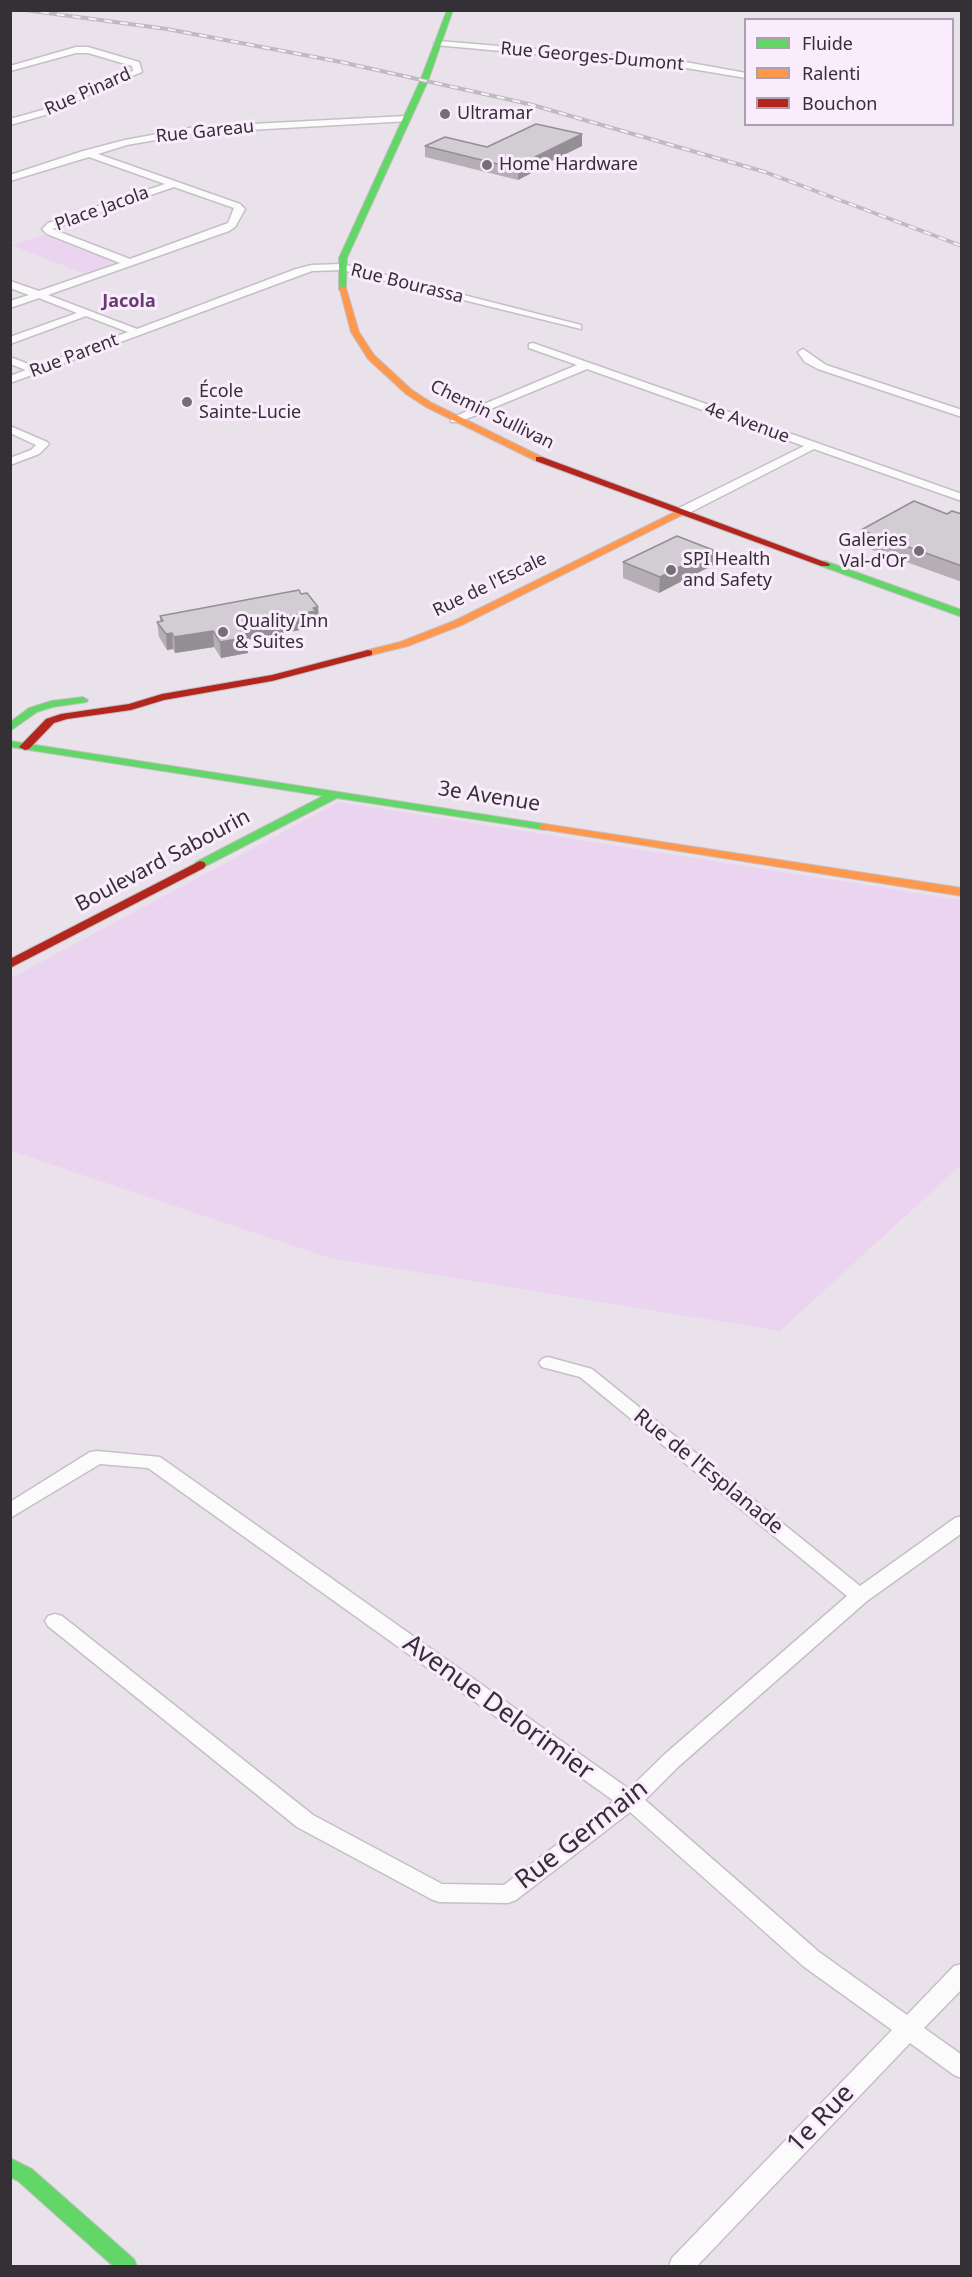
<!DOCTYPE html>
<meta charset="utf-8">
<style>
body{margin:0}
#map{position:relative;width:972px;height:2277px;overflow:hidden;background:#eae2eb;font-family:"Noto Sans",sans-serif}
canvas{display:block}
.frame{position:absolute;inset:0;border:12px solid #352f36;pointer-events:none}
.legend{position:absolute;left:744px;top:18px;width:210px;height:108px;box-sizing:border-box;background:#faecfd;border:2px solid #aba0ad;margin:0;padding:8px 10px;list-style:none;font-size:18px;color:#352f36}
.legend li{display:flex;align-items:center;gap:12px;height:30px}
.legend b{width:30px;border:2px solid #aba0ad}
</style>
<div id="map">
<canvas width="972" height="2277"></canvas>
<div class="frame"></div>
<ul class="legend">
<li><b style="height:8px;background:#63d668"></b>Fluide</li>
<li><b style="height:8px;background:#ff974d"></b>Ralenti</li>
<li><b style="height:8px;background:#b3261e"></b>Bouchon</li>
</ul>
</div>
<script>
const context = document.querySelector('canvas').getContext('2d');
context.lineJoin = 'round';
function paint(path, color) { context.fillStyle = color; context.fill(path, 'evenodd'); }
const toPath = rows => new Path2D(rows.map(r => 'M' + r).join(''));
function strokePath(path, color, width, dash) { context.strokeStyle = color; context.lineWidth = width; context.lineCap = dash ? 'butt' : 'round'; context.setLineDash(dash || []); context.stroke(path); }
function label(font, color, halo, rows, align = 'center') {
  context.font = font + ' "Noto Sans",sans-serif'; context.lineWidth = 6; context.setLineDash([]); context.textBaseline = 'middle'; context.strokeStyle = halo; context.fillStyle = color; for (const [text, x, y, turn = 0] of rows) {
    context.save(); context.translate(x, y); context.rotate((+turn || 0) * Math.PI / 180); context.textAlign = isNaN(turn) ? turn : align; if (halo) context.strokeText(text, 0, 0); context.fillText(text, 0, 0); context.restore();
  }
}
paint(toPath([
 [43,235,112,261,112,264,85,274,11,245],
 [339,802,961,900,961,1165,780,1331,330,1258,11,1151,11,978]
]), '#ebd4ef');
const street = toPath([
 [438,41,680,61,746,73,746,78,680,67,435,45,434,43,438,41],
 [76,47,88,47,139,62,142,72,101,88,59,111,10,125,10,119,53,107,95,84,133,71,132,66,88,53,76,53,10,71,10,66,76,47],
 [406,116,410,119,409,121,195,133,127,145,98,154,240,204,245,209,235,227,229,231,48,295,137,329,296,269,312,265,342,264,581,325,581,329,342,270,312,271,10,383,10,376,26,370,10,364,10,357,36,367,128,332,86,316,10,344,10,337,77,313,39,298,10,308,10,301,29,295,10,288,10,281,39,291,120,263,47,234,42,229,48,223,165,184,89,157,10,181,10,175,83,151,125,140,195,127,406,116],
 [174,187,234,208,228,223,130,259,52,229,174,187],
 [533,343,962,494,962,501,814,449,685,515,677,515,677,509,804,446,587,369,459,422,451,422,451,418,577,365,529,348,529,344,533,343],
 [803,349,826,365,962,410,962,417,818,369,805,362,799,354,798,352,803,349],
 [10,426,47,442,49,444,39,454,10,465,10,458,31,450,36,445,10,433,10,426],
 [548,1357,592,1369,860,1586,955,1518,962,1516,962,1533,867,1601,679,1766,645,1800,819,1952,907,2015,954,1966,962,1964,962,1989,924,2028,962,2055,962,2078,954,2075,910,2043,697,2266,669,2266,672,2258,892,2030,803,1966,630,1812,516,1900,508,1903,439,1902,431,1899,297,1827,48,1626,45,1621,48,1616,55,1614,62,1616,313,1815,442,1884,504,1885,614,1801,148,1468,100,1464,10,1518,10,1502,90,1452,97,1451,160,1457,629,1789,665,1754,847,1596,580,1377,542,1367,539,1363,542,1359,548,1357]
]);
const fast = toPath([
 [447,10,453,10,428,81,347,258,346,288,339,290,339,258,420,81,447,10],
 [825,561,962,610,962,617,821,566,821,562,825,561],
 [83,697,88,700,87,702,53,707,37,712,10,731,10,722,29,708,51,701,83,697],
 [10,741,545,824,551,827,545,830,337,798,200,869,196,868,194,865,196,862,323,796,10,747,10,741],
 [10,2158,32,2169,134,2259,137,2266,113,2266,18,2181,10,2177,10,2158]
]);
const slow = toPath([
 [339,286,346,288,359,332,374,355,412,390,432,403,542,457,542,461,536,461,426,407,406,394,368,359,351,332,339,286],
 [681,509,684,510,684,514,462,625,408,646,368,656,363,653,364,651,400,642,454,621,681,509],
 [545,824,962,888,962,896,541,829,539,827,541,825,545,824]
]);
const jam = toPath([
 [536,457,542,457,830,564,829,566,821,566,536,461,536,457],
 [368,650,372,651,372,655,272,681,164,700,131,710,67,719,54,723,29,749,25,750,19,747,46,719,61,714,129,704,162,694,272,675,368,650],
 [200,861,204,862,206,865,204,868,10,968,10,959,200,861]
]);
strokePath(street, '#c5bfc6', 3);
strokePath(fast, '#c5bfc6', 2);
strokePath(slow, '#c5bfc6', 2);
strokePath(jam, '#c5bfc6', 2);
paint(street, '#fcfbfc');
paint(fast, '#63d668');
paint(slow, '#ff974d');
paint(jam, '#b3261e');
const rail = toPath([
 [25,10,167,29,341,62,529,104,765,172,962,246]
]);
strokePath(rail, '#bdbbbd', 4);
strokePath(rail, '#faecfd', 2, [8]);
paint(toPath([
 [582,134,582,146,539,167,539,169,518,180,425,157,425,146,487,147],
 [947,514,962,514,962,582,859,545,861,530],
 [623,562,713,565,659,593,623,578],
 [301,594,318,607,319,622,316,623,316,627,247,640,248,653,221,658,214,647,175,653,173,649,167,650,159,637,157,622,160,621,160,616]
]), '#b5afb5');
paint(toPath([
 [582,134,582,146,539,167,539,169,518,180,518,169,535,157],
 [713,550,713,565,659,593,660,577],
 [318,607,319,622,316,623,316,627,247,640,248,653,221,658,220,642,239,627,244,624],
 [213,631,214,647,175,653,174,637],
 [172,633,173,649,167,650,166,634]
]), '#938f94');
const building = toPath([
 [536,124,582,134,535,157,539,158,518,169,425,146,445,137,487,147,536,124],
 [914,501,947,514,952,511,962,514,962,566,861,530,914,501],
 [677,536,713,550,660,577,623,562,677,536],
 [299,590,301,594,307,593,318,607,313,608,316,611,244,624,239,627,247,637,220,642,213,631,174,637,172,633,166,634,157,622,163,621,160,616,299,590]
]);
paint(building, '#d2ccd3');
strokePath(building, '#938f94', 1.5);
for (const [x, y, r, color] of [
 [445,114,6,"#746e75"],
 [487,165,6,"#746e75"],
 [187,402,6,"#746e75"],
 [919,551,6,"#746e75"],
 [671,570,6,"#746e75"],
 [223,632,6,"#746e75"]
]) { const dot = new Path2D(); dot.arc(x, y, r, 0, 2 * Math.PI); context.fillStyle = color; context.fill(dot); strokePath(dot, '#faecfd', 2); }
label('18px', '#352f36', '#faecfd', [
 ["Rue Georges-Dumont",592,57,5],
 ["Rue Pinard",88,92,-24],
 ["Rue Gareau",205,132,-6],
 ["Place Jacola",102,209,-20],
 ["Rue Bourassa",407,284,14],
 ["Rue Parent",74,356,-21],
 ["Chemin Sullivan",492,415,26],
 ["4e Avenue",747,423,20],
 ["Rue de l'Escale",490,585,-26]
]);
label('18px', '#352f36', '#faecfd', [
 ["Ultramar",457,114],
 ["Home Hardware",499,165],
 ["École",199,392],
 ["Sainte-Lucie",199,413],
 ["Galeries",907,541,"right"],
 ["Val-d'Or",907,562,"right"],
 ["SPI Health",683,560],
 ["and Safety",683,581],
 ["Quality Inn",235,622],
 ["& Suites",235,643]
], 'left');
label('bold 18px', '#683c71', '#faecfd', [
 ["Jacola",129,302]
]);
label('21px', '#352f36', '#faecfd', [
 ["3e Avenue",489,797,9],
 ["Boulevard Sabourin",163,861,-28],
 ["Rue de l'Esplanade",708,1472,39]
]);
label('26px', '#352f36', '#faecfd', [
 ["Avenue Delorimier",498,1708,36],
 ["Rue Germain",582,1835,-38],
 ["1e Rue",821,2119,-46]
]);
</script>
